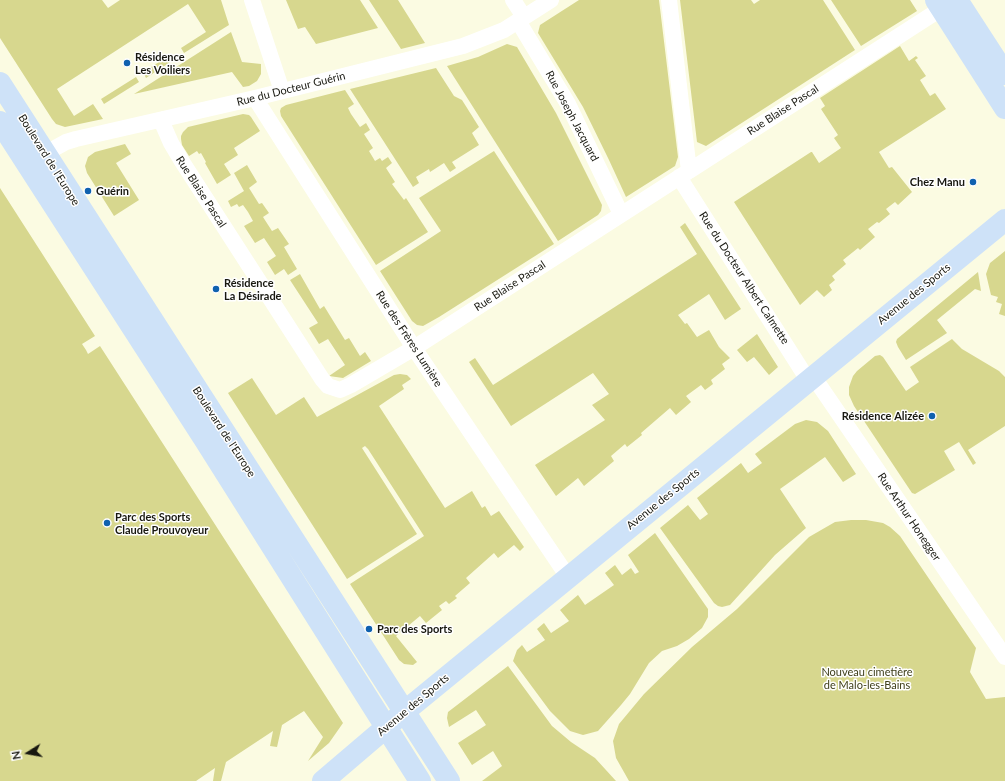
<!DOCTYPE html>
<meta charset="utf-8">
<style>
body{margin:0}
#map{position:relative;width:1005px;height:781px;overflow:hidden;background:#fbfbe2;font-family:Lato,sans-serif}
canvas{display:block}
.north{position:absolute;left:8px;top:733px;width:40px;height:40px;-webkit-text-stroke:3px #fff;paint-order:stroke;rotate:259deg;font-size:11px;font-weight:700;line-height:16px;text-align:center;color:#181810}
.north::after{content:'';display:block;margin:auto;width:14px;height:18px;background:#181810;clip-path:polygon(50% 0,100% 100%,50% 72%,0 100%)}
</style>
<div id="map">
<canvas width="1005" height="781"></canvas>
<div class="north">N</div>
</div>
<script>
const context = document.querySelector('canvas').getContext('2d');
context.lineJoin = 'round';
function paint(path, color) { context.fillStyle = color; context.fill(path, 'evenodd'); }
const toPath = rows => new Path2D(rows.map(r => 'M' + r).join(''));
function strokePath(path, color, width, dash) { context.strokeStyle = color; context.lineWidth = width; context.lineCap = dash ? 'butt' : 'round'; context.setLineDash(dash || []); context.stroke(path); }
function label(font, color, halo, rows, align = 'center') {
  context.font = font + ' Lato,sans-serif'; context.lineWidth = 3; context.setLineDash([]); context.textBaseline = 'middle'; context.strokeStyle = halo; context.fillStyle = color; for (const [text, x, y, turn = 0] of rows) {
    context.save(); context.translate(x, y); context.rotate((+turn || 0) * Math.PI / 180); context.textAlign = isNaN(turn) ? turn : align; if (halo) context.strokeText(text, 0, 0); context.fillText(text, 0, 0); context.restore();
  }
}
paint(toPath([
 [0,0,102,0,108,8,120,0,221,0,229,25,184,53,181,48,206,32,188,4,57,89,74,116,93,104,103,119,65,127,56,124,52,119,0,38],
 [286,0,360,0,378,28,316,44,305,27,298,29],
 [369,0,398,0,425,43,401,49],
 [579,0,659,0,678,157,675,166,626,197,609,160,583,107,538,33,540,25],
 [680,0,751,0,754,4,760,0,823,0,855,50,706,146,697,142],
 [831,0,910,0,917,11,861,46],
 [231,32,242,62,261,64,261,74,257,81,249,86,243,87,232,72,134,94],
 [507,44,517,47,556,113,602,205,601,211,598,215,558,241,447,66,478,57],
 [900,46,909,61,916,56,918,58,915,60,926,76,920,80,930,96,935,93,946,109,879,152,889,168,892,167,912,192,898,205,895,202,886,209,890,214,879,223,877,222,868,229,875,237,860,250,858,248,843,260,846,264,832,276,835,280,829,285,832,290,824,297,817,290,800,305,734,202,811,152,812,152,819,163,841,148,834,138,838,135,821,109,825,106,820,98],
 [172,54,175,59,146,78,143,72],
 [436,68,454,96,462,100,479,127,472,133,479,145,452,162,456,168,450,172,444,163,430,172,429,169,416,177,419,183,413,187,350,89],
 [136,77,139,82,104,104,101,99],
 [345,90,354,104,348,108,351,114,360,127,366,123,370,130,364,134,373,148,369,151,375,161,380,158,382,161,388,157,392,163,386,168,395,182,392,184,404,200,406,198,428,232,376,265,281,116,280,111,281,108,286,105],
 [243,114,249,115,251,117,260,131,234,148,238,155,224,164,231,175,217,184,205,163,206,162,201,153,199,154,197,151,189,156,182,145,181,139,181,136,183,132,188,127],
 [125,144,131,154,116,163,139,200,114,216,87,173,85,166,88,157,95,152],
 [494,151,554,244,439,317,423,326,417,325,412,321,380,271,441,231,419,198],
 [247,165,257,182,249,188,259,204,262,203,269,213,263,217,272,231,278,228,289,244,284,247,297,269,288,275,284,269,275,275,267,262,276,256,264,238,255,243,244,226,253,221,248,212,243,205,239,207,237,204,231,207,228,201,244,191,234,173],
 [0,188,95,336,82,344,86,350,88,354,100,346,343,723,329,743,308,761,323,737,304,711,282,725,277,747,270,746,273,731,226,762,221,781,213,781,215,768,196,781,0,781],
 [685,223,741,309,725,320,709,294,678,315,685,324,687,323,697,337,709,330,719,347,730,358,722,364,725,369,711,380,713,384,705,390,701,385,686,396,691,402,676,415,670,408,641,433,642,435,627,447,625,444,611,456,614,461,584,486,578,478,556,496,535,465,605,420,592,405,609,394,593,373,511,426,469,362,475,358,493,385,621,303,697,254,680,227],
 [1005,251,1005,316,999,314,1002,304,996,302,998,297,991,295,986,274,990,263],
 [978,272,981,291,975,289,937,320,947,333,906,360,898,347,896,342,897,339],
 [300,274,320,309,324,306,345,340,349,338,360,356,365,352,371,361,343,378,329,376,345,365,328,339,319,344,309,328,318,323,290,280],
 [757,334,778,367,769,375,754,357,747,362,737,350],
 [952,339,962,349,999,371,1005,377,1005,426,968,450,976,463,973,465,959,442,944,451,955,470,915,494,912,493,854,406,849,395,849,387,853,376,857,371,875,356,880,355,883,357,906,391,919,382,910,367],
 [400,374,407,375,411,379,402,385,404,389,379,406,445,508,472,491,482,508,485,506,491,516,499,511,524,547,520,551,514,545,498,558,494,553,466,578,470,583,455,596,457,598,449,604,446,601,439,606,442,610,426,623,420,616,396,636,417,662,413,665,404,664,399,660,350,584,424,536,368,449,365,446,362,448,417,534,347,579,228,393,252,378,276,415,304,397,317,417,394,375],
 [806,420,817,422,828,431,856,474,843,482,825,457,780,489,806,528,775,555,730,605,722,607,718,606,714,603,660,528,688,505,700,520,708,514,697,498,741,463,748,473,762,463,755,454,795,424],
 [851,520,866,520,883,523,890,527,900,536,976,648,970,672,986,699,1005,697,1005,781,629,781,616,758,613,741,619,724,644,694,692,647,737,609,809,537,835,522],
 [655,533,701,599,708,609,708,617,702,628,689,639,677,646,662,651,649,663,630,694,621,705,598,731,583,735,570,731,550,711,513,661,517,650,522,645,527,652,545,640,537,629,544,623,551,633,569,621,560,610,578,595,585,605,614,585,605,573,615,565,622,575,631,568,635,574,639,572,628,555],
 [508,666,552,726,571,742,595,758,616,781,482,781,502,766,493,751,472,765,458,743,486,725,476,710,449,727,447,718,448,712]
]), '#d7d78e');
strokePath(toPath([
 [252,0,282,91],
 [513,0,524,17],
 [669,0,689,171],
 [518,21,568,104,621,214],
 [255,98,414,348,568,577],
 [163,119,164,127,171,143,181,160,322,379,328,386,340,390,351,385,414,348,950,3],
 [37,158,66,142,76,139,255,98,463,46,504,30,551,0],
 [679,177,808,380],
 [813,376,1005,657]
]), '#fff', 16);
strokePath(toPath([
 [936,0,1005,108],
 [957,0,1005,74],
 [0,83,449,781],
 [0,122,205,440,420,781],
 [323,781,404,712,1005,220]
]), '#cee2f8', 22);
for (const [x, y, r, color] of [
 [127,63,4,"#0f61af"],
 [973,182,4,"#0f61af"],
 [88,191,4,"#0f61af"],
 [216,289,4,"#0f61af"],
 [932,416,4,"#0f61af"],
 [107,523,4,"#0f61af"],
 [369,629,4,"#0f61af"]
]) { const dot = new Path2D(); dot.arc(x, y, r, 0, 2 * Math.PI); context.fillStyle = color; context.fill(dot); strokePath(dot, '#fff', 1.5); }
label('bold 11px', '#181810', '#fff', [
 ["Résidence",135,57],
 ["Les Voiliers",135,70],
 ["Chez Manu",965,182,"right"],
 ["Guérin",96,191],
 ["Résidence",224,283],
 ["La Désirade",224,296],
 ["Résidence Alizée",924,416,"right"],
 ["Parc des Sports",115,517],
 ["Claude Prouvoyeur",115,530],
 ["Parc des Sports",377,629]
], 'left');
label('11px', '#181810', '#fff', [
 ["Rue du Docteur Guérin",291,89,-14],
 ["Rue Blaise Pascal",783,110,-33],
 ["Rue Joseph Jacquard",572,116,62],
 ["Boulevard de l'Europe",49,160,58],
 ["Rue Blaise Pascal",201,192,57],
 ["Rue du Docteur Albert Calmette",744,278,57],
 ["Rue Blaise Pascal",510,286,-33],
 ["Avenue des Sports",914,294,-39],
 ["Rue des Frères Lumière",409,339,57],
 ["Boulevard de l'Europe",224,432,57],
 ["Avenue des Sports",663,499,-39],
 ["Rue Arthur Honegger",909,517,56],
 ["Avenue des Sports",413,705,-40]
]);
label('11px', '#40401c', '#fff', [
 ["Nouveau cimetière",867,672],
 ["de Malo-les-Bains",867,685]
]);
</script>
